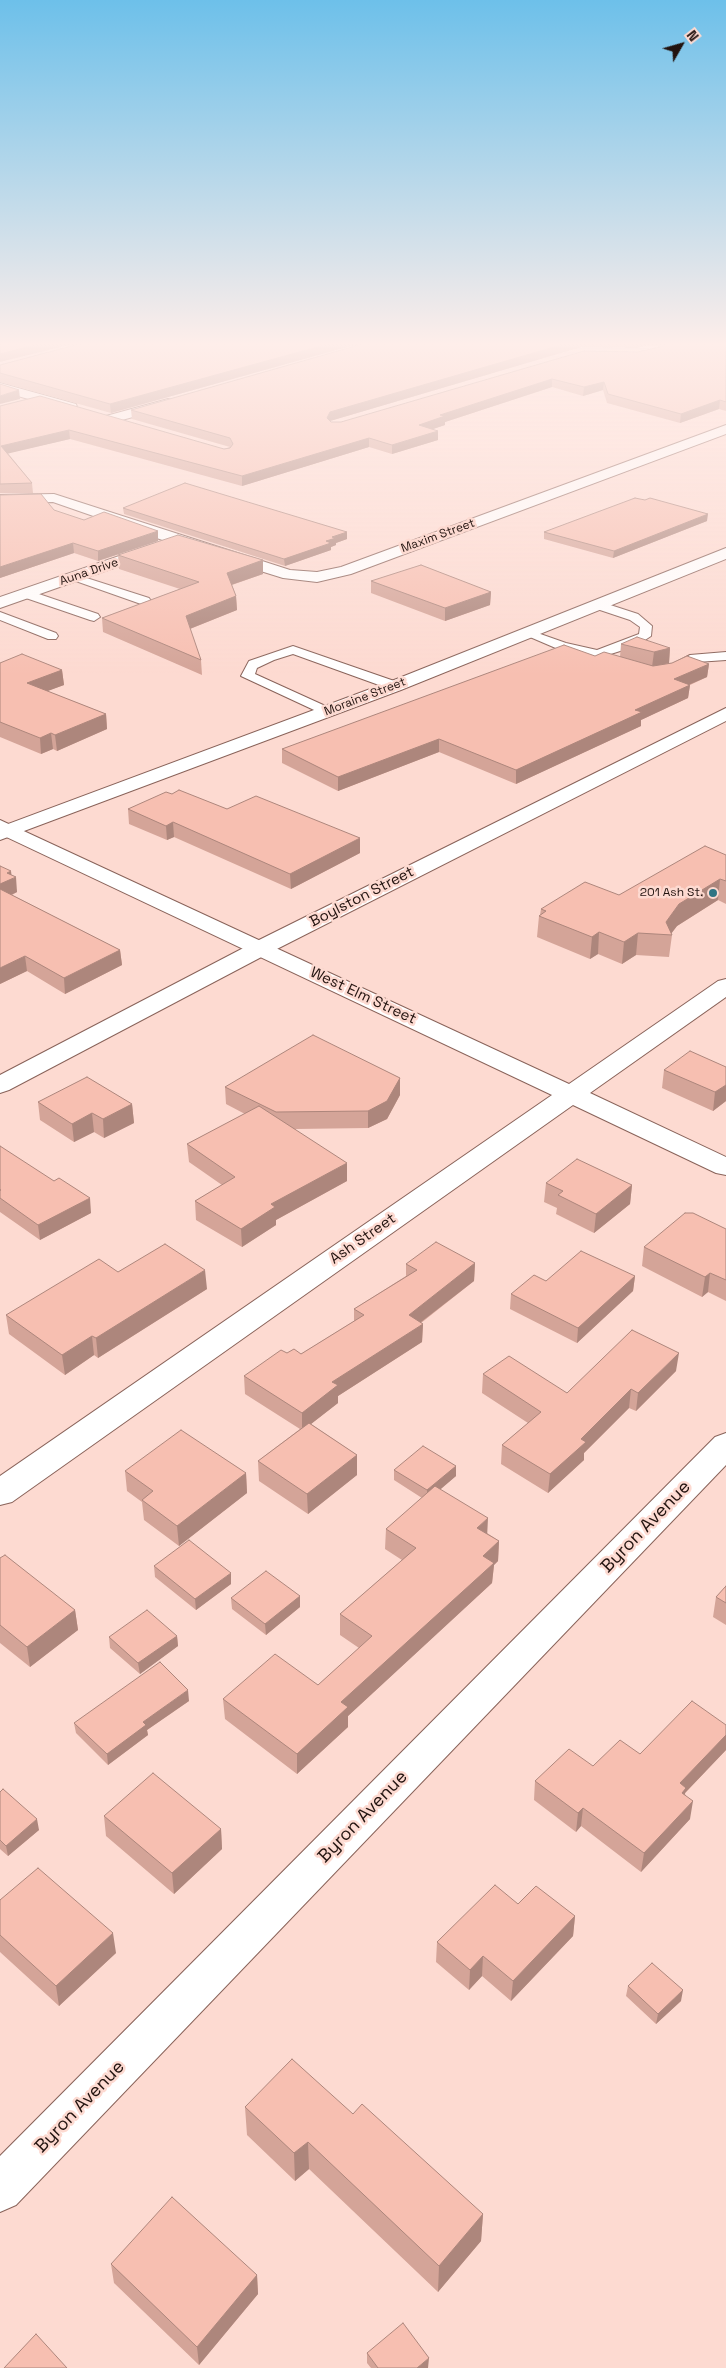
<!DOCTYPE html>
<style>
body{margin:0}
#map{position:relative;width:726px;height:2368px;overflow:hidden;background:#fddad1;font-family:"Space Grotesk",sans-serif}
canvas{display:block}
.north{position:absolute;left:656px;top:20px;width:50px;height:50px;-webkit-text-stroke:4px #fddad1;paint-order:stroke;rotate:52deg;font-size:14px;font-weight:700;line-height:20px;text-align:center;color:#22130f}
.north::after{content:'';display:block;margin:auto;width:18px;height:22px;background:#22130f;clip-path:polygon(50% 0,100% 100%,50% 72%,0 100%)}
</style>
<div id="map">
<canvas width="726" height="2368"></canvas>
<div class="north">N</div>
</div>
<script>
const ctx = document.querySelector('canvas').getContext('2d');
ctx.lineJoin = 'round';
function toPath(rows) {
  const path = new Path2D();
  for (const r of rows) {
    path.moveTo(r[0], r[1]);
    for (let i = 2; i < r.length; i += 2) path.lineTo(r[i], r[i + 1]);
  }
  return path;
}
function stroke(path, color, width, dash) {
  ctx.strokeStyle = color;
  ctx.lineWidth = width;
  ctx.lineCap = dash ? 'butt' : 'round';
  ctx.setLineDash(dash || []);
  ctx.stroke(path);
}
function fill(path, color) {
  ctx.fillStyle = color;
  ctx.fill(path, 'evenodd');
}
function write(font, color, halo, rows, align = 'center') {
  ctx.font = font + ' "Space Grotesk",sans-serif';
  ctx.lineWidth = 5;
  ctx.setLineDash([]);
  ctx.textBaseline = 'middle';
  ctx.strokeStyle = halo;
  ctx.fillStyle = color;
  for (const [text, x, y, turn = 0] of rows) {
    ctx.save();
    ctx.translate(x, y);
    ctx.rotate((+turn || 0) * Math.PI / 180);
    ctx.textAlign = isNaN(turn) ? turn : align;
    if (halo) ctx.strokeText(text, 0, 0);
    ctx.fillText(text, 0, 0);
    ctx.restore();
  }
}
const service = toPath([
 [74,574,149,598,151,601,149,604,141,604,70,579,70,575,74,574],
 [27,590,98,614,100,617,94,621,90,620,23,597,21,594,27,590],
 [598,601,638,614,652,626,651,636,636,646,598,658,558,649,523,634,529,630,566,643,597,650,639,634,640,627,630,620,594,608,592,605,598,601],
 [0,612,56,633,58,636,56,639,48,639,0,620,0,612],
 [293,646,400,683,402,686,400,689,390,689,293,654,274,660,257,668,255,674,332,709,334,712,327,716,241,676,249,661,293,646],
 [726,652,726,660,697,662,668,674,662,670,690,655,726,652]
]);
const minor = toPath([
 [0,383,76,404,77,407,71,411,0,391,0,383],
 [168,399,173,400,174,403,173,406,111,423,104,419,106,416,168,399],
 [726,425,726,434,351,574,317,582,283,578,174,544,53,502,0,503,0,495,54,494,290,570,317,572,341,567,726,425],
 [154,544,159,546,162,549,159,552,0,608,0,597,154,544],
 [726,548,726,559,401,690,0,840,0,827,389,682,726,548],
 [726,708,726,721,269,953,9,1090,0,1093,0,1075,253,943,726,708],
 [726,1433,726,1465,16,2205,0,2212,0,2156,715,1437,726,1433]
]);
const tertiary = toPath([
 [0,820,569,1084,718,981,726,979,726,997,590,1093,726,1157,726,1175,716,1173,573,1105,12,1502,0,1505,0,1476,552,1095,0,834,0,820]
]);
const wall = toPath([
 [83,343,361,343,111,413,0,382,0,365],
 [366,343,655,343,636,348,581,347,330,421,331,422,341,422,637,352,726,343,726,411,719,409,680,423,607,403,603,390,583,396,552,387,445,422,445,425,432,429,438,440,392,454,369,447,242,486,70,439,8,453,32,483,33,493,0,493,0,406,224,449,230,447,132,419,131,410],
 [0,495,54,510,84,520,158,541,98,561,74,553,0,578],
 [645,500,707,521,613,558,544,539,544,532],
 [123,508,347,532,347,539,336,543,336,545,331,547,331,550,285,566,124,514],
 [118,555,263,560,263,574,232,585,236,596,237,610,190,629,201,660,202,675,103,632,102,618,180,589,119,569],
 [371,581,491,592,490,605,445,621,371,593],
 [621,644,670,648,669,663,709,664,707,677,690,685,688,698,641,720,641,726,516,784,439,752,338,791,282,763,282,749,595,656,620,657],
 [0,663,62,670,64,685,47,691,106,714,107,729,57,751,53,749,41,754,0,737],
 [172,794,227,809,360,853,291,889,174,837,167,840,129,824,128,809],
 [726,855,726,904,718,900,677,926,671,934,672,935,669,957,636,955,622,964,598,954,590,959,537,937,539,916,540,915,541,909,619,895],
 [12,875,17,892,12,895,120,950,122,965,65,994,27,971,0,984],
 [726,1067,726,1101,713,1111,662,1088,664,1070],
 [400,1078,400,1095,387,1119,368,1128,295,1129,347,1181,276,1220,276,1225,242,1247,196,1220,195,1201,222,1185,189,1162,187,1144,245,1114,226,1104,225,1087],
 [38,1102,132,1104,134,1123,104,1138,94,1132,74,1142,40,1120],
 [0,1146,91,1213,40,1240,0,1212],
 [546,1183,632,1185,630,1204,594,1233,556,1214,557,1208,544,1202],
 [726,1229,726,1301,708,1292,702,1297,642,1266,644,1247],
 [475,1263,474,1281,421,1323,423,1324,422,1342,338,1396,338,1403,311,1424,357,1455,357,1475,308,1514,259,1481,258,1461,300,1429,245,1394,244,1376,287,1353,301,1354,354,1321,354,1309,406,1276,406,1264],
 [118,1272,207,1289,98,1358,94,1355,65,1375,9,1334,6,1315],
 [635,1276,633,1291,577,1343,510,1309,511,1294,546,1281],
 [676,1371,636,1411,629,1408,584,1453,584,1460,548,1493,501,1464,502,1445,528,1423,482,1393,483,1374,567,1393],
 [456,1466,456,1476,440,1489,487,1533,499,1541,498,1561,494,1565,492,1583,348,1716,348,1727,297,1774,225,1719,223,1699,318,1685,359,1648,340,1635,340,1614,402,1560,385,1549,386,1529,422,1498,394,1480,394,1470],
 [125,1471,246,1473,247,1493,179,1546,144,1520,142,1502,127,1491],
 [0,1558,75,1610,78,1630,30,1667,0,1643],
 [154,1566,231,1584,196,1610,155,1577],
 [726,1586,726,1625,713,1617,716,1597],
 [300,1596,300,1607,266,1635,232,1609,231,1598],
 [177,1636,178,1646,140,1674,110,1648,109,1637],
 [189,1701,147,1730,148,1735,108,1765,76,1733,74,1723],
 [726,1725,726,1750,685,1793,690,1819,641,1872,581,1826,576,1832,534,1800,535,1781,640,1754],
 [0,1792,39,1830,8,1856,0,1849],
 [104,1816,221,1829,222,1849,174,1894,106,1836],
 [0,1900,116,1953,59,2006,0,1952],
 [518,1904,575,1916,573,1936,511,2001,482,1976,469,1990,436,1962,437,1942],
 [628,1986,681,2001,656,2024,626,1996],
 [245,2107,353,2114,483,2214,481,2241,438,2292,309,2169,295,2181,247,2135],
 [111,2264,257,2275,258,2294,199,2365,114,2283],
 [367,2353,428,2368,371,2368,367,2363]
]);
const shadedWall = toPath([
 [43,343,77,343,0,362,0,354],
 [332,343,361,343,111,413,110,404],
 [568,343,582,343,581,347,330,421,327,418,330,412],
 [636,343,655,343,636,348],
 [552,379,552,387,445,422,445,425,419,434,419,425,440,415],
 [604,382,603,390,583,396,584,387],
 [19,390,20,399,0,404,0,396],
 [720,400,719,409,680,423,681,414],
 [69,430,70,439,2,455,1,446],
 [438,431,438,440,392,454,392,445],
 [369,438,369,447,242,486,242,476],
 [708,514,707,521,613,558,614,551],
 [158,531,158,541,98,561,98,551],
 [347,532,347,539,336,543,336,545,331,547,331,550,285,566,284,559,326,541,332,537],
 [73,543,74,553,0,578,0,567],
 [263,560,263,574,228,586,227,573],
 [491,592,490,605,445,621,445,608],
 [236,596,237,610,187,630,186,616],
 [670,648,669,663,652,667,654,652],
 [709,664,707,677,672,692,674,679],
 [62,670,64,685,29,698,27,683],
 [690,685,688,698,641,720,641,726,516,784,516,770,635,710],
 [106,714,107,729,57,751,55,735],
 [51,733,53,749,41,754,40,738],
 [439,739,439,752,338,791,338,777],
 [173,822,174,837,167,840,166,826],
 [360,838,360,853,291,889,290,874],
 [11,871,12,879,16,877,17,892,0,900,0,884,7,873],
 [720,879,718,900,677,926,670,935,666,922,679,904],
 [599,932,598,954,590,959,592,937],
 [638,933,636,955,622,964,624,942],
 [120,950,122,965,65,994,64,978],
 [25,956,27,971,0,984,0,968],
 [400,1078,400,1095,387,1119,368,1128,368,1111],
 [726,1085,726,1101,713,1111,715,1092],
 [132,1104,134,1123,104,1138,103,1119],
 [92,1113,94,1132,74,1142,72,1124],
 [347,1163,347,1181,276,1220,276,1225,242,1247,241,1229,271,1204],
 [632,1185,630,1204,594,1233,596,1214],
 [90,1198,91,1213,40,1240,38,1225],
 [475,1263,474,1281,408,1332,409,1315],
 [205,1270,207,1289,98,1358,96,1338],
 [710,1273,708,1292,702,1297,705,1277],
 [635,1276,633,1291,577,1343,578,1328],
 [423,1324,422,1342,338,1396,338,1403,302,1431,302,1413,332,1382],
 [92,1336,94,1355,65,1375,62,1355],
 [679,1353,676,1371,636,1411,638,1393],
 [631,1389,629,1408,584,1453,584,1460,548,1493,550,1474,581,1439],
 [357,1455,357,1475,308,1514,307,1494],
 [456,1466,456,1476,427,1501,427,1490],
 [246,1473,247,1493,179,1546,177,1526],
 [488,1518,487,1538,477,1528],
 [499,1541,498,1561,494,1565,492,1583,348,1716,348,1727,297,1774,297,1754,341,1702,483,1556],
 [231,1573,231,1584,196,1610,195,1599],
 [300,1596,300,1607,266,1635,265,1624],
 [75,1610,78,1630,30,1667,27,1647],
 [177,1636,178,1646,140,1674,138,1663],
 [188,1690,189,1701,147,1730,148,1735,108,1765,107,1754,143,1722],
 [726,1735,726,1750,685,1793,683,1806,680,1783],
 [693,1801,690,1819,641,1872,644,1853],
 [583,1808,581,1826,576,1832,578,1813],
 [37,1819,39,1830,8,1856,6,1846],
 [221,1829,222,1849,174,1894,172,1873],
 [575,1916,573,1936,511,2001,513,1981],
 [113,1933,116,1953,59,2006,56,1986],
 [483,1956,482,1976,469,1990,470,1970],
 [683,1990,681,2001,656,2024,658,2014],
 [308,2142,309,2169,295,2181,294,2153],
 [483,2214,481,2241,438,2292,439,2266],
 [257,2275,258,2294,199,2365,197,2347],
 [429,2358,428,2368,417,2368]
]);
const building = toPath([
 [0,343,43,343,0,354,0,343],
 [83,343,332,343,110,404,0,373,0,365,83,343],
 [366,343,568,343,330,412,327,418,331,422,341,422,584,351,637,352,660,347,668,343,726,343,726,402,720,400,681,414,608,394,604,382,584,387,552,379,440,415,445,416,419,425,438,431,392,445,369,438,242,476,69,430,1,446,32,483,0,484,0,406,40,396,224,449,230,448,233,444,230,438,131,410,366,343],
 [0,384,19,390,0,396,0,384],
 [185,483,347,532,332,537,336,538,326,541,331,543,284,559,123,508,185,483],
 [41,494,54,510,84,520,104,512,158,531,98,551,73,543,0,567,0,495,41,494],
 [635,498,645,500,650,498,708,514,614,551,544,532,635,498],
 [178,535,263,560,227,573,236,596,186,616,201,660,102,618,199,582,118,555,178,535],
 [421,565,491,592,445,608,371,581,421,565],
 [637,637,670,648,654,652,621,644,637,637],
 [564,645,595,656,604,652,653,666,672,663,687,656,709,664,674,679,690,685,635,710,642,712,516,770,439,739,338,777,282,749,564,645],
 [22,654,62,670,27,683,106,714,55,735,51,733,40,738,0,722,0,663,22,654],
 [179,790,227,809,256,796,360,838,290,874,173,822,166,826,128,809,166,792,172,794,179,790],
 [705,846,726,855,726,881,720,879,679,904,666,922,672,935,638,933,624,942,599,932,592,937,539,916,546,911,541,909,585,882,619,895,705,846],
 [0,866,11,871,7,873,16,877,0,884,0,866],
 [0,889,120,950,64,978,25,956,0,968,0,889],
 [313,1035,400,1078,387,1101,368,1111,276,1112,225,1087,313,1035],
 [690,1051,726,1067,726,1085,715,1092,664,1070,690,1051],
 [87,1077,132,1104,103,1119,92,1113,72,1124,38,1102,87,1077],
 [259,1106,347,1163,271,1204,275,1207,241,1229,195,1201,235,1177,187,1144,259,1106],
 [0,1146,54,1181,59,1178,90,1198,38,1225,0,1198,0,1190,1,1190,0,1190,0,1146],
 [577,1159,632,1185,596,1214,558,1195,563,1191,546,1183,577,1159],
 [685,1213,693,1213,726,1229,726,1280,710,1273,705,1277,644,1247,685,1213],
 [436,1242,475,1263,409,1315,423,1324,332,1382,338,1385,302,1413,244,1376,281,1350,287,1353,294,1349,301,1354,364,1315,354,1309,417,1270,406,1264,436,1242],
 [165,1244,205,1270,96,1338,92,1336,62,1355,6,1315,99,1259,118,1272,165,1244],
 [581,1251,635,1276,578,1328,511,1294,534,1275,546,1281,581,1251],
 [632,1330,679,1353,638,1393,631,1389,581,1439,586,1442,550,1474,502,1445,541,1412,483,1374,509,1356,567,1393,632,1330],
 [309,1423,357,1455,307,1494,258,1461,309,1423],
 [181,1430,246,1473,177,1526,142,1500,153,1491,125,1471,181,1430],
 [423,1446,456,1466,427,1490,394,1470,423,1446],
 [435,1486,488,1518,477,1528,499,1541,483,1556,494,1563,341,1702,348,1707,297,1754,223,1699,275,1654,318,1685,372,1636,340,1614,416,1548,386,1529,435,1486],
 [189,1540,231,1573,195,1599,154,1566,189,1540],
 [5,1555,75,1610,27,1647,0,1625,0,1558,5,1555],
 [266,1571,300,1596,265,1624,231,1598,266,1571],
 [726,1586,726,1603,716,1597,726,1586],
 [147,1610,177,1636,138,1663,109,1637,147,1610],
 [160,1662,188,1690,143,1722,146,1725,107,1754,74,1723,160,1662],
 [692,1701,726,1725,726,1735,680,1783,686,1788,682,1793,693,1801,644,1853,583,1808,578,1813,535,1781,569,1749,593,1766,620,1740,640,1754,692,1701],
 [153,1773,221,1829,172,1873,104,1816,153,1773],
 [3,1789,37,1819,6,1846,0,1840,0,1792,3,1789],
 [38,1868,113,1933,56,1986,0,1935,0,1900,38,1868],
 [495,1885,518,1904,536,1886,575,1916,513,1981,483,1956,470,1970,437,1942,495,1885],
 [652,1963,683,1990,658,2014,628,1986,652,1963],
 [292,2059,353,2114,362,2104,483,2214,439,2266,308,2142,294,2153,245,2107,292,2059],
 [172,2197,257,2275,197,2347,111,2264,172,2197],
 [403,2323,429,2358,417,2368,378,2368,367,2353,403,2323],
 [36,2334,67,2368,4,2368,36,2334]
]);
const markers = [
 [713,893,5,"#2f7483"]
];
const farStreetnames = [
 ["Maxim Street",438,536,-20],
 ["Auna Drive",89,572,-19],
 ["Moraine Street",365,697,-21]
];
const farPoinames = [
 ["201 Ash St.",703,893]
];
const streetNames = [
 ["Boylston Street",362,897,-27],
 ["West Elm Street",363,996,25],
 ["Ash Street",363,1239,-35]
];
const nearStreetnames = [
 ["Byron Avenue",646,1527,-46],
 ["Byron Avenue",363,1817,-46],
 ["Byron Avenue",80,2107,-46]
];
stroke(service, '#89635a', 2);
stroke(minor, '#89635a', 2);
stroke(tertiary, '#89635a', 2);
fill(service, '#fff');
fill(minor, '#fff');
fill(tertiary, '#fff');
fill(wall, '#d4a498');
fill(shadedWall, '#ad867c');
fill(building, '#f7bfb1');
stroke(building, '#ad867c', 1);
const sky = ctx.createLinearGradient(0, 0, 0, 675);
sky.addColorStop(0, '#6dc0ea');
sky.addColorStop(0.51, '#feeeea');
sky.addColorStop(1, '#feeeea00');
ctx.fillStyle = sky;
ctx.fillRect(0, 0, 726, 675);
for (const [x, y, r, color] of markers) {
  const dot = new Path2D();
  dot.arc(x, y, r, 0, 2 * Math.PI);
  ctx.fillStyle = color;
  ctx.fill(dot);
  stroke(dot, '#fddad1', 2);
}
write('12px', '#22130f', '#fddad1', farStreetnames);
write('12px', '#22130f', '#fddad1', farPoinames, 'right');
write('15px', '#22130f', '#fddad1', streetNames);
write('18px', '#22130f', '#fddad1', nearStreetnames);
</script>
